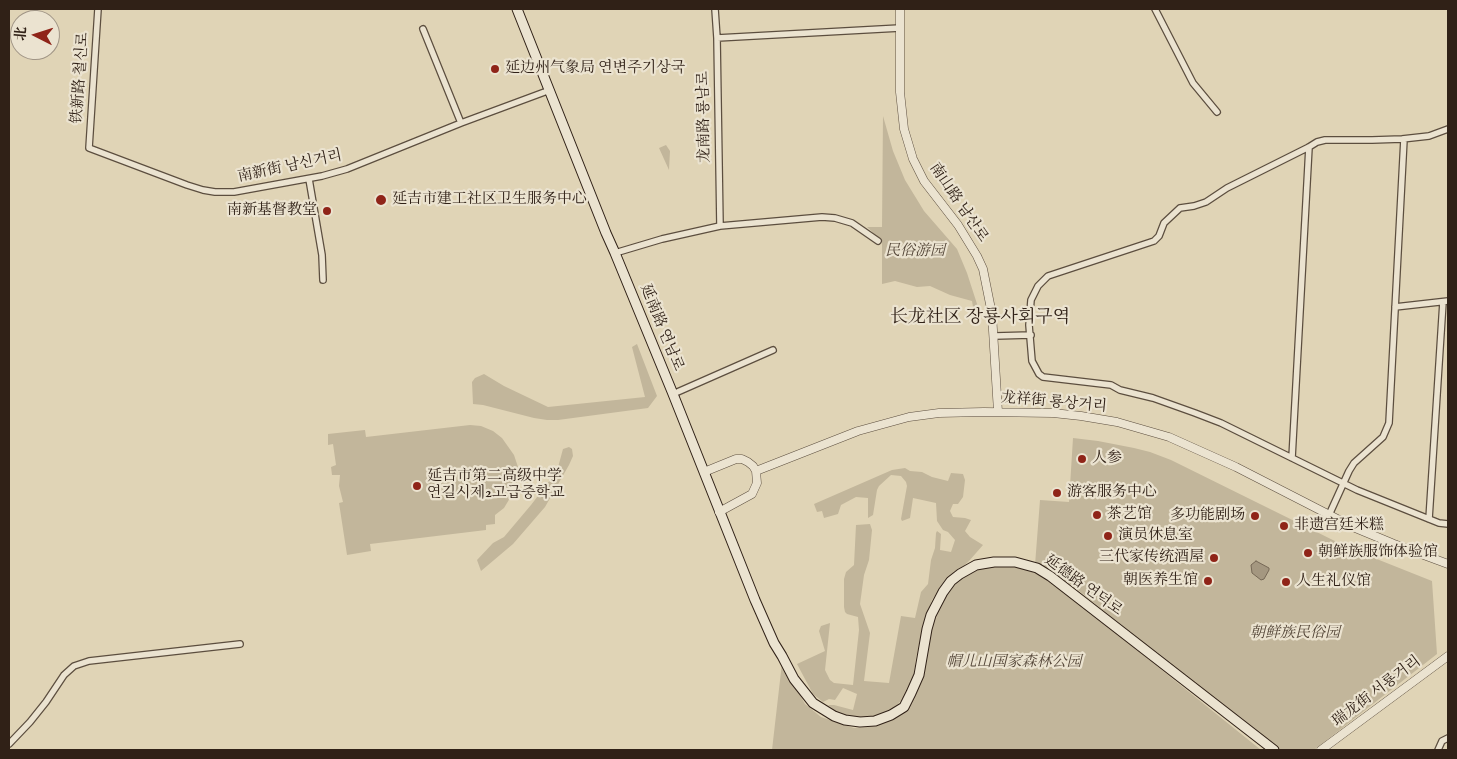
<!DOCTYPE html>
<meta charset="utf-8">
<style>
body{margin:0}
#map{position:relative;width:1457px;height:759px;overflow:hidden;background:#e0d4b6;font-family:"IM FELL English","Noto Serif SC",serif}
canvas{display:block}
.frame{position:absolute;inset:0;border:10px solid #302117;pointer-events:none}
.north{position:absolute;left:10px;top:10px;width:50px;height:50px;box-sizing:border-box;background:#ebe3d0;border:1px solid #a09586;border-radius:50%;rotate:275deg;font-size:14px;font-weight:700;line-height:20px;text-align:center;color:#302117}
.north::after{content:'';display:block;margin:auto;width:18px;height:22px;background:#8f2418;clip-path:polygon(50% 0,100% 100%,50% 72%,0 100%)}
</style>
<div id="map">
<canvas width="1457" height="759"></canvas>
<div class="frame"></div>
<div class="north">北</div>
</div>
<script>
const ctx = document.querySelector('canvas').getContext('2d');
ctx.lineJoin = 'round';
function fill(path, color) {
  ctx.fillStyle = color;
  ctx.fill(path, 'evenodd');
}
function toPath(rows) {
  const path = new Path2D();
  for (const r of rows) {
    path.moveTo(r[0], r[1]);
    for (let i = 2; i < r.length; i += 2) path.lineTo(r[i], r[i + 1]);
  }
  return path;
}
function stroke(path, color, width, dash) {
  ctx.strokeStyle = color;
  ctx.lineWidth = width;
  ctx.lineCap = dash ? 'butt' : 'round';
  ctx.setLineDash(dash || []);
  ctx.stroke(path);
}
function write(font, color, halo, rows, align = 'center') {
  ctx.font = font + ' "IM FELL English","Noto Serif SC","Noto Serif KR",serif';
  ctx.lineWidth = 4.5;
  ctx.setLineDash([]);
  ctx.textBaseline = 'middle';
  ctx.strokeStyle = halo;
  ctx.fillStyle = color;
  for (const [text, x, y, turn = 0] of rows) {
    ctx.save();
    ctx.translate(x, y);
    ctx.rotate((+turn || 0) * Math.PI / 180);
    ctx.textAlign = isNaN(turn) ? turn : align;
    if (halo) ctx.strokeText(text, 0, 0);
    ctx.fillText(text, 0, 0);
    ctx.restore();
  }
}
const green = toPath([
 [883,116,893,151,905,180,924,211,957,249,967,273,978,307,973,307,972,301,950,295,930,286,917,287,895,281,882,284,882,241,867,227,882,227],
 [666,145,670,151,669,170,659,148],
 [637,344,657,396,648,408,558,420,547,420,534,418,483,405,473,404,472,382,475,378,484,374,504,386,548,407,645,397,632,347],
 [470,425,481,426,493,431,502,438,514,455,518,467,516,488,504,508,495,515,495,524,486,525,486,530,370,544,371,551,347,555,339,503,343,502,339,486,340,475,332,475,331,467,336,465,333,444,328,445,328,434,365,430,366,437],
 [1073,438,1098,441,1134,448,1150,452,1171,460,1349,548,1432,581,1437,654,1314,750,1278,750,1069,583,1050,572,1035,565,1040,500,1069,502],
 [569,447,572,449,573,456,569,465,545,507,513,544,481,571,477,560,493,543,504,537,531,505,557,471,563,449],
 [905,468,910,471,922,472,932,477,948,481,951,473,963,474,965,480,963,497,958,504,953,504,950,511,953,517,965,518,971,520,965,531,970,537,983,545,969,561,940,588,932,600,924,622,916,658,913,681,908,692,900,702,892,709,881,715,863,720,835,713,833,709,828,705,834,705,853,710,857,694,843,688,835,700,829,699,823,702,813,694,797,664,825,651,819,631,821,626,830,623,825,670,830,680,834,683,853,685,859,630,858,617,847,614,845,612,844,607,844,579,846,572,854,565,856,525,870,524,872,530,869,560,864,575,860,604,870,633,864,681,889,683,901,616,915,618,921,592,928,584,931,560,935,548,936,533,937,531,941,534,940,550,951,552,955,540,948,532,943,530,937,521,936,503,913,498,910,518,902,521,901,519,907,486,906,482,901,476,891,475,879,486,877,490,873,515,868,518,868,498,856,497,841,505,838,514,824,518,822,511,817,512,814,504,892,470],
 [982,566,1017,566,1049,579,1261,750,772,750,782,663,805,704,821,717,854,728,868,727,880,724,910,701,920,683,930,630,936,612,947,592,961,576]
]);
const water = toPath([
 [1256,561,1269,568,1269,570,1264,579,1261,580,1252,573,1251,565,1256,561]
]);
const minor = toPath([
 [98,9,89,148,187,185,203,190,215,192,234,192,322,176,347,169,461,123,550,90],
 [715,9,717,38,720,226],
 [1155,9,1193,83,1217,112],
 [423,29,461,123],
 [717,38,900,28],
 [1448,129,1429,136,1402,139,1372,140,1325,140,1317,142,1309,147,1227,188,1206,202,1194,206,1180,208,1164,223,1159,236,1154,241,1048,276,1038,286,1031,300,1029,325,1032,361,1039,374,1043,377,1111,385,1120,390,1153,398,1195,413,1221,423,1357,490,1439,523,1448,524],
 [309,179,322,255,323,280],
 [615,253,662,239,720,226,822,217,835,218,852,223,878,241],
 [1395,307,1448,301],
 [995,336,1031,335],
 [673,394,773,350],
 [1292,458,1309,147],
 [1329,515,1349,471,1354,463,1383,437,1389,423,1404,139],
 [1429,519,1443,302],
 [9,744,30,722,46,702,64,675,74,666,89,661,240,644],
 [1438,750,1442,741,1448,738]
]);
const tertiary = toPath([
 [900,9,900,92,904,129,913,159,924,181,958,225,977,256,983,269,992,314,998,412],
 [756,471,858,431,909,417,939,413,984,412,1053,413,1081,416,1117,422,1169,437,1236,467,1353,527,1394,544,1448,564],
 [704,472,736,459,742,459,748,462,753,466,756,471,757,483,752,494,719,512],
 [1321,750,1448,656]
]);
const secondary = toPath([
 [517,9,606,233,615,253,673,394,755,600,774,643,782,656,794,679,813,703,834,716,845,720,860,722,875,721,891,715,904,707,911,693,919,675,927,629,931,615,943,592,951,581,960,574,976,565,994,562,1015,562,1037,568,1050,576,1274,750]
]);
const markers = [
 [495,69,5,"#8f2418"],
 [381,200,6,"#8f2418"],
 [327,211,5,"#8f2418"],
 [1082,459,5,"#8f2418"],
 [417,486,5,"#8f2418"],
 [1057,493,5,"#8f2418"],
 [1097,515,5,"#8f2418"],
 [1255,516,5,"#8f2418"],
 [1284,526,5,"#8f2418"],
 [1108,536,5,"#8f2418"],
 [1308,553,5,"#8f2418"],
 [1214,558,5,"#8f2418"],
 [1208,581,5,"#8f2418"],
 [1286,582,5,"#8f2418"]
];
const poiNames = [
 ["延边州气象局 연변주기상국",505,69],
 ["延吉市建工社区卫生服务中心",392,200],
 ["南新基督教堂",317,211,"right"],
 ["人参",1092,459],
 ["延吉市第二高级中学",427,477],
 ["연길시제2고급중학교",427,494],
 ["游客服务中心",1067,493],
 ["茶艺馆",1107,515],
 ["多功能剧场",1245,516,"right"],
 ["非遗宫廷米糕",1294,526],
 ["演员休息室",1118,536],
 ["朝鲜族服饰体验馆",1318,553],
 ["三代家传统酒屋",1204,558,"right"],
 ["朝医养生馆",1198,581,"right"],
 ["人生礼仪馆",1296,582]
];
const streetNames = [
 ["铁新路 철신로",81,78,-86],
 ["龙南路 룡남로",705,117,-91],
 ["南新街 남신거리",290,167,-12],
 ["南山路 남산로",958,203,56],
 ["延南路 연남로",661,328,68],
 ["龙祥街 룡상거리",1054,403,5],
 ["延德路 연덕로",1083,586,36],
 ["瑞龙街 서룡거리",1377,692,-37]
];
const parkNames = [
 ["民俗游园",915,252],
 ["朝鲜族民俗园",1295,634],
 ["帽儿山国家森林公园",1014,663]
];
const quarterNames = [
 ["长龙社区 장룡사회구역",980,318]
];
fill(green, '#c2b69b');
fill(water, '#a49780');
stroke(water, '#766856', 1);
stroke(minor, '#5c4e3f', 8);
stroke(tertiary, '#5c4e3f', 9);
stroke(secondary, '#302117', 11);
stroke(minor, '#ebe3d0', 5.5);
stroke(tertiary, '#ebe3d0', 8);
stroke(secondary, '#ebe3d0', 9);
for (const [x, y, r, color] of markers) {
  const dot = new Path2D();
  dot.arc(x, y, r, 0, 2 * Math.PI);
  ctx.fillStyle = color;
  ctx.fill(dot);
  stroke(dot, '#ebe3d0', 2);
}
write('15px', '#302117', '#ebe3d0', poiNames, 'left');
write('15px', '#302117', '#ebe3d0', streetNames);
write('italic 15px', '#544638', '#ebe3d0', parkNames);
write('18px', '#302117', '#ebe3d0', quarterNames);
</script>
